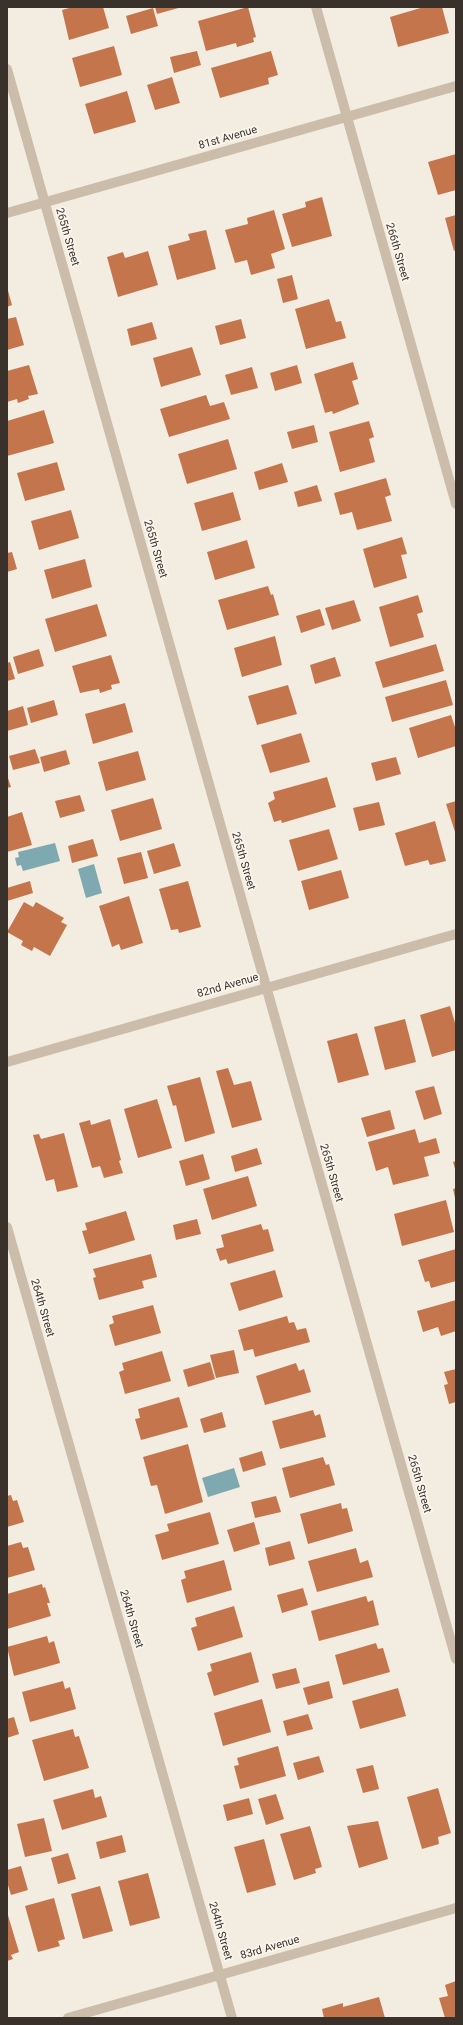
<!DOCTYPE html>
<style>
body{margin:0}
#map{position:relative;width:463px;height:2025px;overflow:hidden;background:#f3ece0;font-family:Roboto,sans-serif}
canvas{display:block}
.frame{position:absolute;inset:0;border:8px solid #3a312a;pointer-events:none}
</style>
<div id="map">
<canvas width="463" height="2025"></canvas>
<div class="frame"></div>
</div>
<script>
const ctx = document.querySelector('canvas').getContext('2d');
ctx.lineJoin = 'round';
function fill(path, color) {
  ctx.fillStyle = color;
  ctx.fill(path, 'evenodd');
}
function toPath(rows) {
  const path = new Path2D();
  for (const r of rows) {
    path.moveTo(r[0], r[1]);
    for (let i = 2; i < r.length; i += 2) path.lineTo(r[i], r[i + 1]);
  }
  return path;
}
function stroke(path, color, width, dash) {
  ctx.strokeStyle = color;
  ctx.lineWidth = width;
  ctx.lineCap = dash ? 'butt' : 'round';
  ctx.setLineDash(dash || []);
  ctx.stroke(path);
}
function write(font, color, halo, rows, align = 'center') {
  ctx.font = font + ' Roboto,sans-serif';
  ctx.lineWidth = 3.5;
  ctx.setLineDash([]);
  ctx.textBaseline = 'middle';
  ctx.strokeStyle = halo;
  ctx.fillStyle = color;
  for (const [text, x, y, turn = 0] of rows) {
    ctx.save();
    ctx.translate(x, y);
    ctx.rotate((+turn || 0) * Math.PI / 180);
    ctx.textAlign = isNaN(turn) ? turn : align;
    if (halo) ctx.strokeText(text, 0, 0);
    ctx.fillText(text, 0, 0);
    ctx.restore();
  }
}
const water = toPath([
 [55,843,60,861,23,871,21,865,17,866,15,858,19,857,18,852],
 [94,864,102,893,86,898,78,869],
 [234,1468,240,1487,208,1497,202,1478]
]);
const building = toPath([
 [73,7,103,7,109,28,69,40,62,10],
 [155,7,182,7,157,14],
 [248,7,256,37,253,38,254,42,237,47,236,43,206,51,198,21],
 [424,7,442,7,449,33,398,47,390,17],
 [153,8,158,26,131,34,126,16],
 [114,46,122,75,80,87,72,58],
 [197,51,201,65,174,73,170,57],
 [271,51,278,75,268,78,269,84,220,98,211,68],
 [172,77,180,103,155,110,147,85],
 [127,91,136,122,94,134,85,104],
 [456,154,456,190,438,195,428,162],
 [322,197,332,236,292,247,282,214,306,207,305,202],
 [274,210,285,249,271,254,275,268,251,275,247,260,235,263,225,230,248,224,247,218],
 [456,215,456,250,454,251,445,218],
 [206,230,216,269,177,280,168,246,190,240,188,234],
 [148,251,158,285,118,297,107,257,123,252,125,258],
 [292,275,298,299,283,303,277,279],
 [7,287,12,305,7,307],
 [329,299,336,322,341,321,346,338,306,349,295,309],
 [16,317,24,345,7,350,7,319],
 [241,319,246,338,220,345,215,326],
 [152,322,157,339,131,346,127,329],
 [192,347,201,375,161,387,153,358],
 [353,362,358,379,352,381,359,404,333,414,332,411,325,413,314,374],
 [29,365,38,394,28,396,29,399,18,403,17,399,7,402,7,371],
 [297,365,302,383,275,391,270,373],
 [252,367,258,388,231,395,225,375],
 [206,395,210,406,224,402,230,419,169,437,160,409],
 [44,410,54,443,7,456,7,421],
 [369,421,374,437,369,439,375,462,340,472,329,432],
 [314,425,318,442,292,449,287,432],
 [228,439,237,469,187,484,178,454],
 [57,462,65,490,25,501,17,473],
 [282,463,288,482,259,490,254,472],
 [386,478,391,495,385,497,392,521,357,530,352,512,340,515,334,493],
 [317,485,322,501,298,507,294,492],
 [233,492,241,520,202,531,194,503],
 [71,510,79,538,39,550,31,521],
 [402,537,407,554,401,555,407,578,374,588,363,549],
 [247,540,255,568,215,580,207,552],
 [12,552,17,569,7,572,7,553],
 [85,559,92,587,52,599,44,570],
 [268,586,271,595,273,594,279,615,227,630,218,600],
 [418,595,423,612,417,614,424,637,390,647,379,607],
 [354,600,361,621,332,630,325,608],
 [97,604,107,636,55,652,45,619],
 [320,609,325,625,301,633,296,616],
 [275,636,282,665,242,677,234,648],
 [436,644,444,671,383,688,375,662],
 [39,649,44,666,18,674,13,657],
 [111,655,120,683,111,685,112,689,100,693,99,689,80,693,72,666],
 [335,657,341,676,315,684,310,665],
 [10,662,15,679,7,681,7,663],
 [446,680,453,705,392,722,385,697],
 [288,685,297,714,257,725,248,696],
 [54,700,58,715,31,723,27,708],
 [125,703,133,732,93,744,85,714],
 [23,706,28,725,7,731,7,711],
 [451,715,456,730,456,746,418,758,409,728],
 [301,733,310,762,270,773,261,745],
 [35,749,40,763,13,770,9,756],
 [66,750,70,764,44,772,40,757],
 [138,751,146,780,106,791,98,762],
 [396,757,401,774,376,781,371,763],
 [7,775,11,787,7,788],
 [327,777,336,807,282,823,281,820,274,822,268,803,275,799,273,792],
 [80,795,85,811,60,818,55,801],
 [153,798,162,829,120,841,111,810],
 [456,801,456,835,446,804],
 [379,802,385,825,359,831,353,808],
 [22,812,32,845,7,852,7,817],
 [435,821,446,861,430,865,428,860,405,866,395,833],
 [329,829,338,859,298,871,289,840],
 [93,839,98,856,72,863,68,846],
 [174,843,181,866,154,874,147,851],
 [141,852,148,878,124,884,117,858],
 [341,870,349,898,309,910,301,881],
 [30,881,33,893,7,901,7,888],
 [188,881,201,927,179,933,178,929,171,930,159,889],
 [129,896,143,943,121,950,119,944,112,947,99,906],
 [24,902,33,907,36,902,64,918,61,922,67,925,50,956,34,947,32,951,21,945,23,941,7,932],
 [450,1006,456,1026,456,1050,432,1057,420,1015],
 [405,1019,416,1062,385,1070,374,1027],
 [357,1033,369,1075,338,1083,327,1041],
 [228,1068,234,1085,251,1081,262,1120,232,1128,216,1071],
 [200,1077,215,1133,185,1142,176,1105,173,1106,167,1086],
 [434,1086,442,1114,424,1120,415,1091],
 [157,1099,172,1148,138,1158,124,1109],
 [390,1110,395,1129,367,1137,361,1118],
 [110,1119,121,1160,119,1161,123,1173,104,1178,100,1166,92,1168,79,1123,90,1120,91,1125],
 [415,1129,419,1143,436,1138,440,1153,424,1157,429,1176,393,1185,388,1167,376,1171,368,1142],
 [64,1133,78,1187,57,1192,54,1179,46,1181,33,1135,39,1134,41,1139],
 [257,1148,262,1164,235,1172,231,1156],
 [203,1154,210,1179,186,1186,179,1161],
 [456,1161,456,1172,453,1162],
 [248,1176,257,1206,212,1220,203,1189],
 [456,1188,456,1198,455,1198,453,1189],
 [446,1200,454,1232,402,1246,394,1214],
 [126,1211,135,1240,89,1254,82,1231,87,1230,85,1223],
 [197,1219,201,1234,176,1240,173,1225],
 [261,1224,263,1230,268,1229,274,1251,228,1264,226,1259,220,1261,216,1249,224,1247,221,1235],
 [456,1249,456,1281,431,1288,429,1281,425,1282,418,1260],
 [151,1254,157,1277,142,1281,144,1288,99,1300,93,1278,96,1277,93,1269],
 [275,1270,283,1297,239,1311,230,1283],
 [456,1300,456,1331,441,1336,438,1327,423,1332,417,1311],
 [153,1305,161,1333,115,1346,109,1325,114,1323,112,1316],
 [287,1316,289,1323,294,1322,297,1330,306,1328,310,1342,255,1357,253,1349,244,1351,238,1330],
 [234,1350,239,1373,216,1378,210,1355],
 [162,1351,171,1381,125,1394,119,1372,124,1370,122,1363],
 [210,1362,215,1379,188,1387,183,1370],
 [296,1363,299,1371,304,1369,311,1392,265,1405,256,1376],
 [456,1369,456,1402,449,1404,444,1385,448,1384,444,1372],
 [179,1397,188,1427,141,1440,135,1419,140,1418,138,1409],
 [313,1410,315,1416,320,1414,326,1437,280,1449,272,1421],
 [222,1412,226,1427,204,1433,200,1419],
 [188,1444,203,1502,165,1514,157,1485,151,1486,143,1457],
 [262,1451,266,1465,243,1472,239,1458],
 [323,1457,326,1465,329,1464,335,1485,290,1498,282,1468],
 [11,1495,13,1501,17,1500,24,1522,7,1527,7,1496],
 [276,1496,281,1512,255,1518,251,1502],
 [341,1503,342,1509,347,1508,353,1531,308,1544,300,1514],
 [210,1512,219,1544,162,1560,155,1535,169,1531,167,1524],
 [254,1522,260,1544,234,1552,227,1530],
 [290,1541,295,1559,269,1566,265,1548],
 [21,1542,23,1548,28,1547,35,1570,7,1578,7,1546],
 [356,1548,360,1563,368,1560,373,1577,317,1592,308,1561],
 [224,1560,232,1590,187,1603,181,1580,186,1578,184,1571],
 [42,1584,43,1588,45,1587,50,1603,47,1603,51,1616,7,1629,7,1594],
 [303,1588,308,1605,282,1613,277,1595],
 [366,1596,368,1602,373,1600,379,1625,319,1641,311,1611],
 [234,1606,243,1637,198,1651,191,1628,197,1626,195,1618],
 [47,1636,49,1643,54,1641,60,1663,14,1676,7,1647],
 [376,1643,378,1649,383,1648,390,1672,343,1685,335,1655],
 [251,1652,259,1682,214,1696,207,1673,212,1671,210,1664],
 [296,1668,300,1683,276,1689,272,1674],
 [63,1681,65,1689,70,1687,76,1709,30,1722,22,1692],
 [329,1681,333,1698,308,1705,303,1688],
 [398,1688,406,1716,360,1729,352,1701],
 [262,1699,271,1732,223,1746,214,1713],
 [308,1714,313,1729,287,1736,283,1721],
 [14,1717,19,1734,7,1738,7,1719],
 [73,1729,75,1737,79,1736,89,1768,44,1781,32,1740],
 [278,1746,286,1776,240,1789,234,1766,239,1765,237,1758],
 [319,1756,324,1772,298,1780,293,1763],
 [373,1765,379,1789,363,1793,356,1769],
 [438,1788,451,1833,438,1837,439,1844,422,1849,407,1797],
 [93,1789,95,1798,101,1796,107,1817,62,1830,53,1800],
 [276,1794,284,1819,266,1825,258,1799],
 [249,1798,253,1814,227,1821,223,1805],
 [44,1818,52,1851,25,1857,17,1824],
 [378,1821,388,1859,359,1868,347,1826],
 [310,1826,322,1867,315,1869,316,1873,294,1880,280,1834],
 [122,1835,126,1852,100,1859,96,1842],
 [264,1839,276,1885,247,1893,234,1847],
 [68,1853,76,1879,58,1884,51,1858],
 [21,1866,28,1890,11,1895,7,1882,7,1870],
 [148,1873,160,1918,130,1926,118,1881],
 [100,1886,113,1931,83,1939,71,1894],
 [54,1898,65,1939,58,1941,60,1946,38,1952,25,1906],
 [7,1912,19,1952,11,1955,13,1959,7,1961],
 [456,1981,456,2018,445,2018,439,1998,448,1996,445,1985],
 [379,1997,385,2018,324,2018,322,2009,343,2003,343,2007]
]);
const minor = toPath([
 [316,7,456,504],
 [7,69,456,1659],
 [7,213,456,86],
 [7,1062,456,934],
 [7,1227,232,2018],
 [68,2018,456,1908]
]);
const streetNames = [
 ["81st Avenue",228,138,-16],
 ["265th Street",67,237,74],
 ["266th Street",397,252,74],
 ["265th Street",155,549,74],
 ["265th Street",243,861,74],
 ["82nd Avenue",228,986,-16],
 ["265th Street",331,1173,74],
 ["264th Street",42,1308,74],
 ["265th Street",419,1484,74],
 ["264th Street",131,1619,74],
 ["264th Street",220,1931,74],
 ["83rd Avenue",270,1948,-16]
];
fill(water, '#7fa9b0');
fill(building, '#c5754c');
stroke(minor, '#ccbdab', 10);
write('11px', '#3a312a', '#faf5ed', streetNames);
</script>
